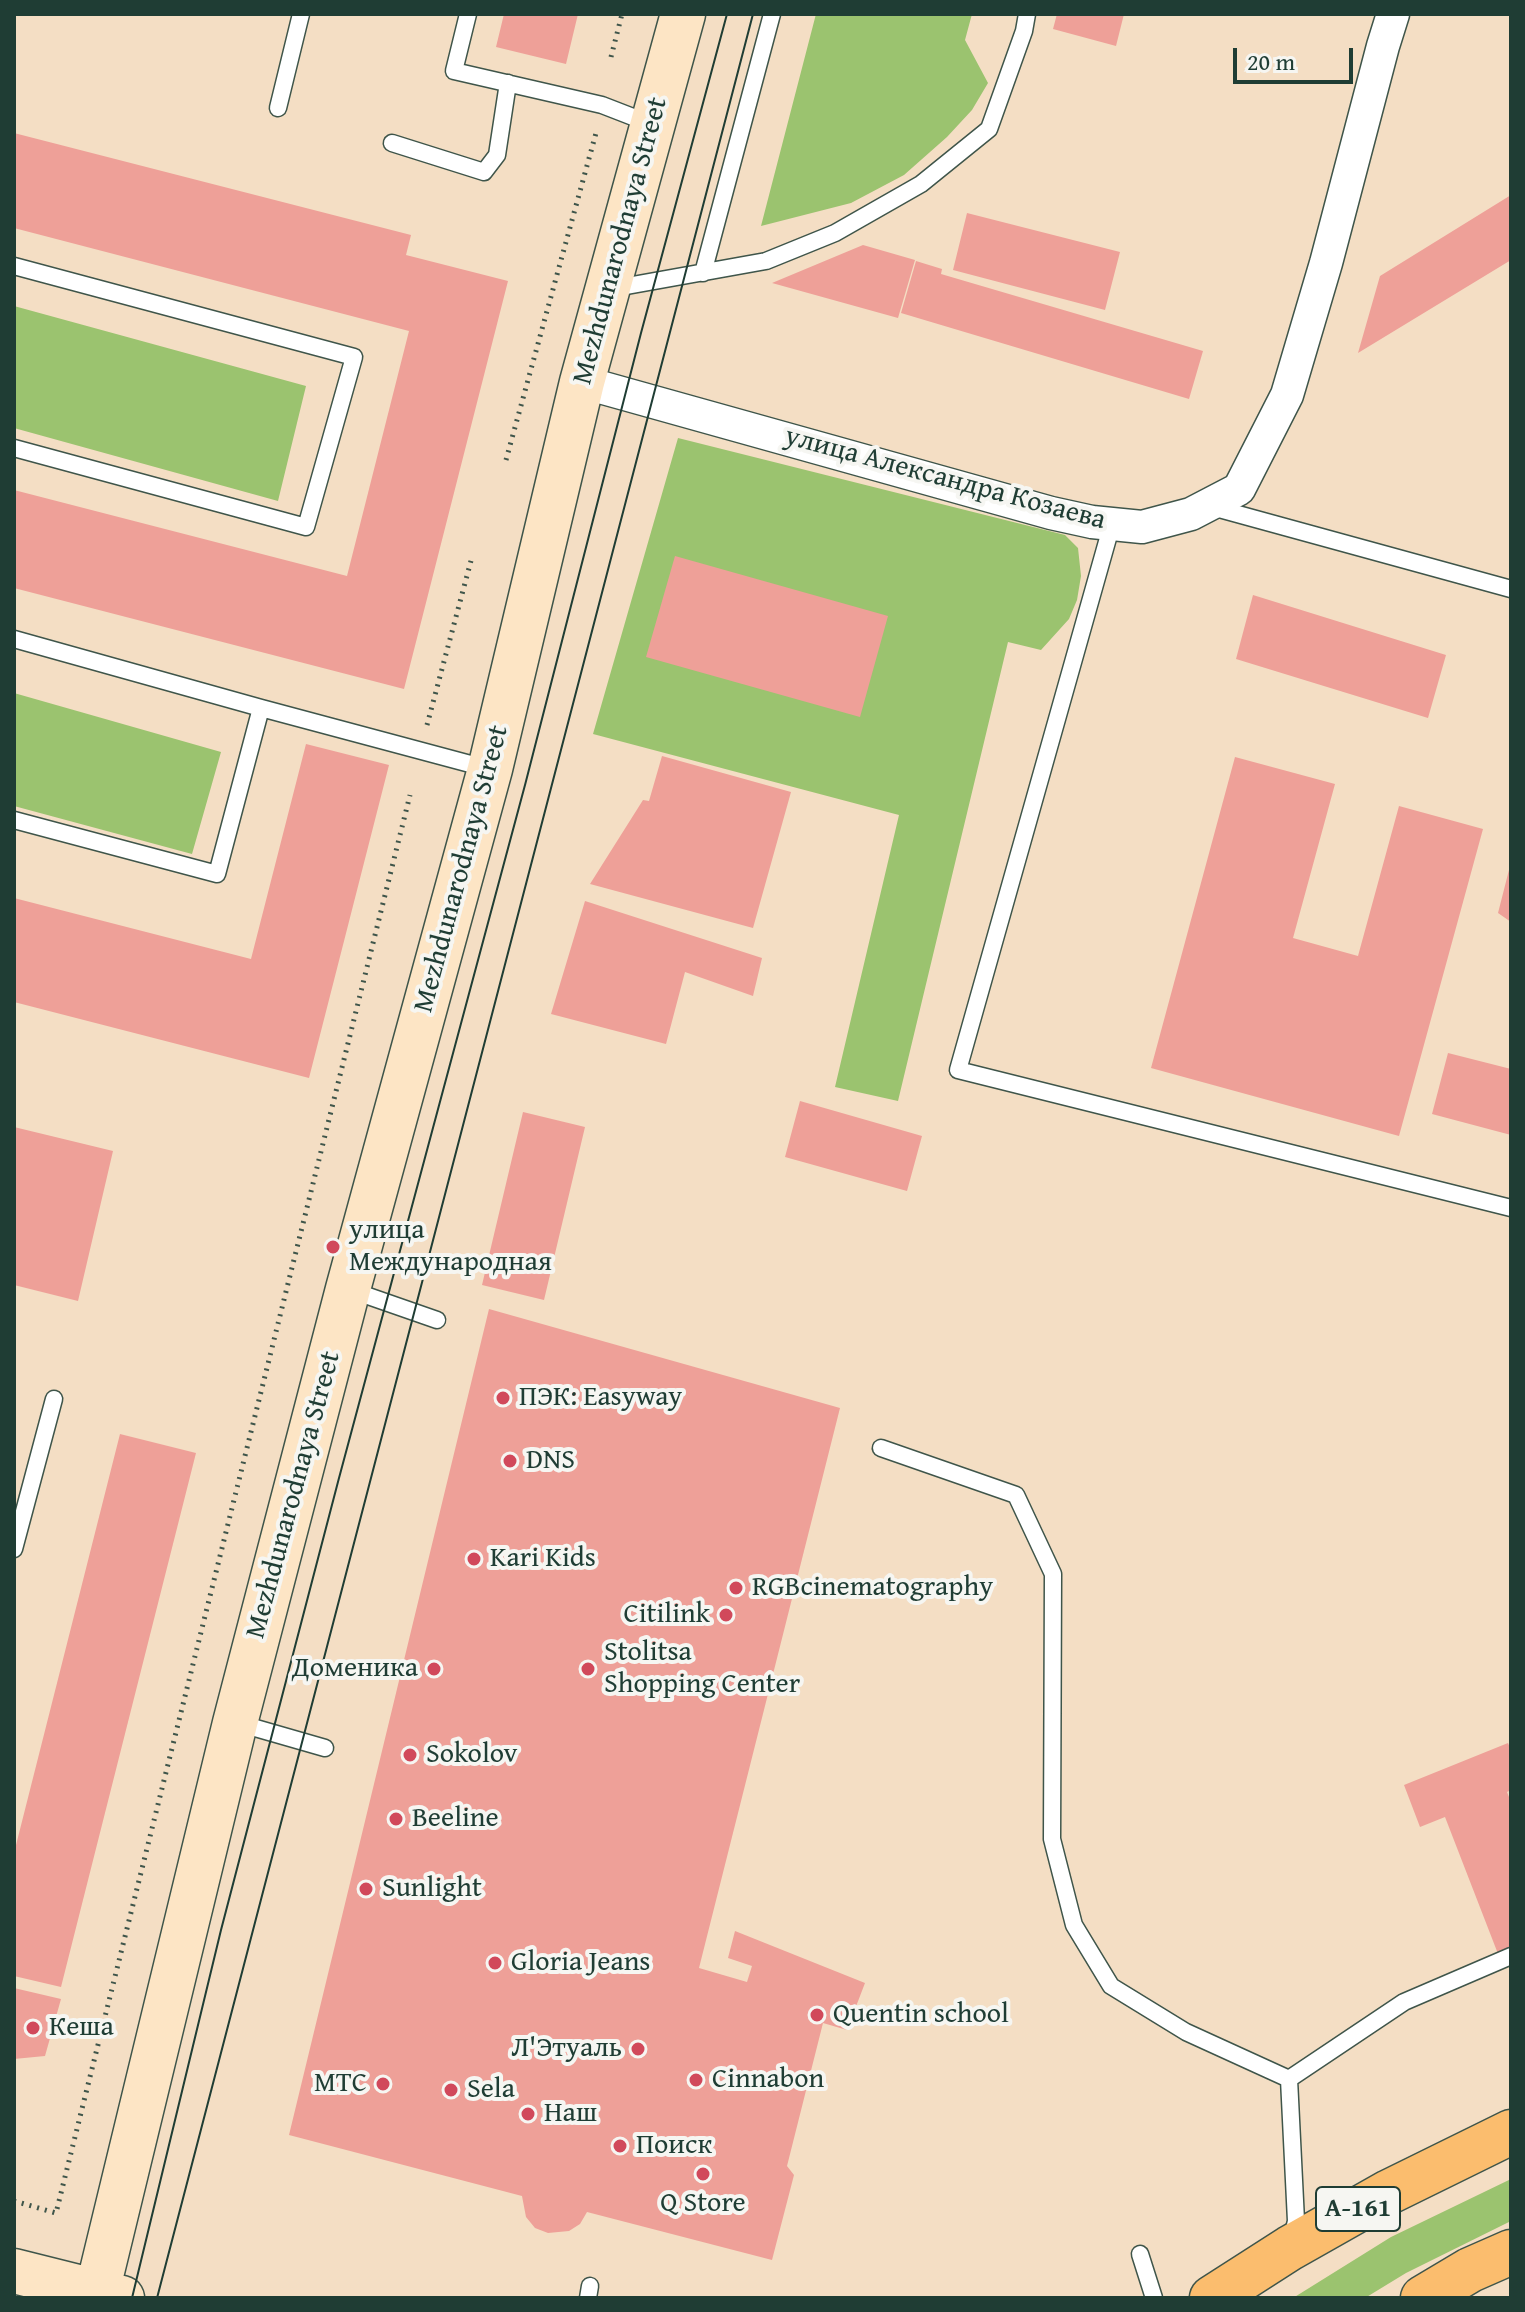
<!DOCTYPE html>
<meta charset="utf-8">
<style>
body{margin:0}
#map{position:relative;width:1525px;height:2312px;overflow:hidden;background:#f4dec4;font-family:"Gentium Book Plus",serif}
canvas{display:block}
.frame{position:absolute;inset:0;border:16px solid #1f3d34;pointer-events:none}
.scale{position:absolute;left:1233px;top:48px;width:120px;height:36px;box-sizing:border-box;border:4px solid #1f3d34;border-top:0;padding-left:10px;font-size:24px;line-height:28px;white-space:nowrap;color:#1f3d34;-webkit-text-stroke:6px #f6f6f2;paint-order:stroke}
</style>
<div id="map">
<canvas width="1525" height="2312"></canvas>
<div class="frame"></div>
<div class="scale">20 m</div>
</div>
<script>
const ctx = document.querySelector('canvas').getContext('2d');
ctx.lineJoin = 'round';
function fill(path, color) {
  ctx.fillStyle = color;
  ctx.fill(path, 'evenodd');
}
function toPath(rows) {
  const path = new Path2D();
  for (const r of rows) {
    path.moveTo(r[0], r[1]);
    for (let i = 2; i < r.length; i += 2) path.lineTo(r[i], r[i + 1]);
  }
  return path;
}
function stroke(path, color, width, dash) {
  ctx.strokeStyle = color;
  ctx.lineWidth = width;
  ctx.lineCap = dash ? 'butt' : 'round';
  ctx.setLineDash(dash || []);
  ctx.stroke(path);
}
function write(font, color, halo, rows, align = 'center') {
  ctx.font = font + ' "Gentium Book Plus",serif';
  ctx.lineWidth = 8;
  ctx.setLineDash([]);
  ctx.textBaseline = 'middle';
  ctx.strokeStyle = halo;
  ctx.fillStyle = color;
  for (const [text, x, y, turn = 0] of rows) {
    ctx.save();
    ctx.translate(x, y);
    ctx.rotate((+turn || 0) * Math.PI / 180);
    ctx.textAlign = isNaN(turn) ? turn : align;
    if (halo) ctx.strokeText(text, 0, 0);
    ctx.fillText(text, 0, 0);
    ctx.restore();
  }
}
const green = toPath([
 [816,14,972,14,965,40,988,83,972,110,947,137,904,175,851,203,761,226],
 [14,306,306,386,278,501,14,428],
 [678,438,1065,535,1078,548,1081,576,1077,600,1069,619,1041,650,1008,642,898,1101,835,1087,899,815,593,734],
 [14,693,221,752,192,854,14,806],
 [1511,2179,1511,2221,1406,2273,1365,2298,1293,2298,1391,2237]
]);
const building = toPath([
 [504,14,578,14,566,64,496,47],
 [1057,14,1124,14,1116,46,1053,29],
 [14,133,411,235,406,255,508,281,404,689,14,588,14,490,347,576,409,331,14,228],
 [1511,195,1511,260,1358,353,1380,276],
 [967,213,1120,252,1105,310,953,270],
 [863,245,915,260,898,318,772,283],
 [916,261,942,269,941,274,1203,351,1189,399,901,313],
 [675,556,888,616,860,717,646,657],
 [1253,595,1446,655,1428,718,1236,659],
 [306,744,389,765,309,1078,14,1002,14,898,251,959],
 [662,756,791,792,753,928,590,884,643,800,649,801],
 [1235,757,1335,784,1293,938,1358,956,1399,806,1483,829,1399,1136,1151,1068],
 [1510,866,1511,866,1511,922,1498,913],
 [585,901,762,958,753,996,685,972,666,1044,551,1014],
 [1448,1053,1511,1069,1511,1135,1432,1114],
 [800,1101,922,1136,907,1191,785,1157],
 [523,1112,585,1127,544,1300,482,1285],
 [14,1127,113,1151,78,1301,14,1285],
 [489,1309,840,1408,699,1968,747,1982,752,1966,728,1958,735,1931,865,1983,847,2030,823,2023,787,2166,794,2175,772,2260,587,2212,580,2224,569,2231,548,2233,535,2228,526,2217,522,2196,289,2135],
 [120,1434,196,1453,61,1987,14,1976,14,1853],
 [1508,1743,1511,1750,1511,1790,1507,1792,1511,1802,1511,1954,1500,1959,1445,1817,1420,1827,1404,1785],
 [14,1988,61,1999,45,2056,14,2059]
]);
const path = toPath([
 [611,57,622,14],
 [506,460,596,133],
 [427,725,472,557],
 [14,2201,56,2213,410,795]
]);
const lane = toPath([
 [468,14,454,71,602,105,651,124],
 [278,108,301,14],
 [392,143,484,172,497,155,508,83],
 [14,266,354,357,306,527,14,448],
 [703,273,772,14],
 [610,289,766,261,835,233,921,184,989,129,1024,31,1027,14],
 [1212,507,1511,589],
 [1112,524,958,1070,1511,1208],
 [14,639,261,708,489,769],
 [14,820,217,874,261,708],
 [348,1289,437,1320],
 [881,1448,1016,1495,1053,1574,1052,1839,1074,1925,1111,1986,1186,2032,1289,2079],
 [14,1549,54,1399],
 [238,1723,325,1748],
 [1292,2238,1296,2221,1289,2079,1404,2002,1511,1956],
 [1140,2254,1154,2298],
 [588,2298,590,2286]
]);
const street = toPath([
 [582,382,1051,513,1092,522,1142,527,1191,514,1239,489,1287,395,1326,263,1383,46,1393,14]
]);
const secondary = toPath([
 [14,2271,122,2298],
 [97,2292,235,1723,348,1289,490,769,582,382,683,14]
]);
const highway = toPath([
 [1212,2298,1290,2248,1389,2192,1511,2132],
 [1423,2298,1470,2270,1511,2252]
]);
const tram = toPath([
 [132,2298,221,1930,339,1478,525,785,641,333,727,14],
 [157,2298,753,14]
]);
const markers = [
 [333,1247,8,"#d1495b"],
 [503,1398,8,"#d1495b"],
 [510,1461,8,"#d1495b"],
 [474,1559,8,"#d1495b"],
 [736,1588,8,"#d1495b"],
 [726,1615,8,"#d1495b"],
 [434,1669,8,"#d1495b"],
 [588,1669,8,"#d1495b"],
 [410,1755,8,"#d1495b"],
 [396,1819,8,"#d1495b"],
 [366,1889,8,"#d1495b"],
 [495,1963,8,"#d1495b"],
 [817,2015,8,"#d1495b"],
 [33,2028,8,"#d1495b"],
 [638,2049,8,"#d1495b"],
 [696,2080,8,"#d1495b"],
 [383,2084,8,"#d1495b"],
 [451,2090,8,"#d1495b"],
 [528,2114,8,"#d1495b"],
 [620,2146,8,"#d1495b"],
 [703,2174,8,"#d1495b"]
];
const shields = [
 [1358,2209,84]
];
const shieldNames = [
 ["А-161",1358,2209]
];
const streetNames = [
 ["Mezhdunarodnaya Street",621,241,-75],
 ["улица Александра Козаева",945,479,15],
 ["Mezhdunarodnaya Street",462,869,-75],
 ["Mezhdunarodnaya Street",294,1495,-75]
];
const poiNames = [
 ["улица",349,1231],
 ["Международная",349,1263],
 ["ПЭК: Easyway",519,1398],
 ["DNS",526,1461],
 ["Kari Kids",490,1559],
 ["RGBcinematography",752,1588],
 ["Citilink",710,1615,"right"],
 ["Stolitsa",604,1653],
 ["Shopping Center",604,1685],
 ["Доменика",418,1669,"right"],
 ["Sokolov",426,1755],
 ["Beeline",412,1819],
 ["Sunlight",382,1889],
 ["Gloria Jeans",511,1963],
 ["Quentin school",833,2015],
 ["Кеша",49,2028],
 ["Л'Этуаль",622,2049,"right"],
 ["Cinnabon",712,2080],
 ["МТС",367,2084,"right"],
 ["Sela",467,2090],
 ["Наш",544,2114],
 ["Поиск",636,2146],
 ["Q Store",703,2204,"center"]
];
fill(green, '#9bc36f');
fill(building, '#eea098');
stroke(lane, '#3f554a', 19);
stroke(street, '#3f554a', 35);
stroke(secondary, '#3f554a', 47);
stroke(highway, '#3f554a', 47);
stroke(path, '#3f554a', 5, [2, 6]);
stroke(lane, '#fff', 16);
stroke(street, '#fff', 32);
stroke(secondary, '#fde5c5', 44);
stroke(highway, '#fbbd6e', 44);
stroke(tram, '#1f3d34', 2);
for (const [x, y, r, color] of markers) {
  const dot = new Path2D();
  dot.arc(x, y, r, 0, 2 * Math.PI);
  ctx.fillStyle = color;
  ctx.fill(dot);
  stroke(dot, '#f6f6f2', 3);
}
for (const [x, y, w] of shields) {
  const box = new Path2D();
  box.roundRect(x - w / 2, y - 22, w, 44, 6);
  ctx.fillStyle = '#f6f6f2';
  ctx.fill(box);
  stroke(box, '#1f3d34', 2);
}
write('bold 26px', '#1f3d34', null, shieldNames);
write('28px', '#1f3d34', '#f6f6f2', streetNames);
write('28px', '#1f3d34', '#f6f6f2', poiNames, 'left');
</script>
